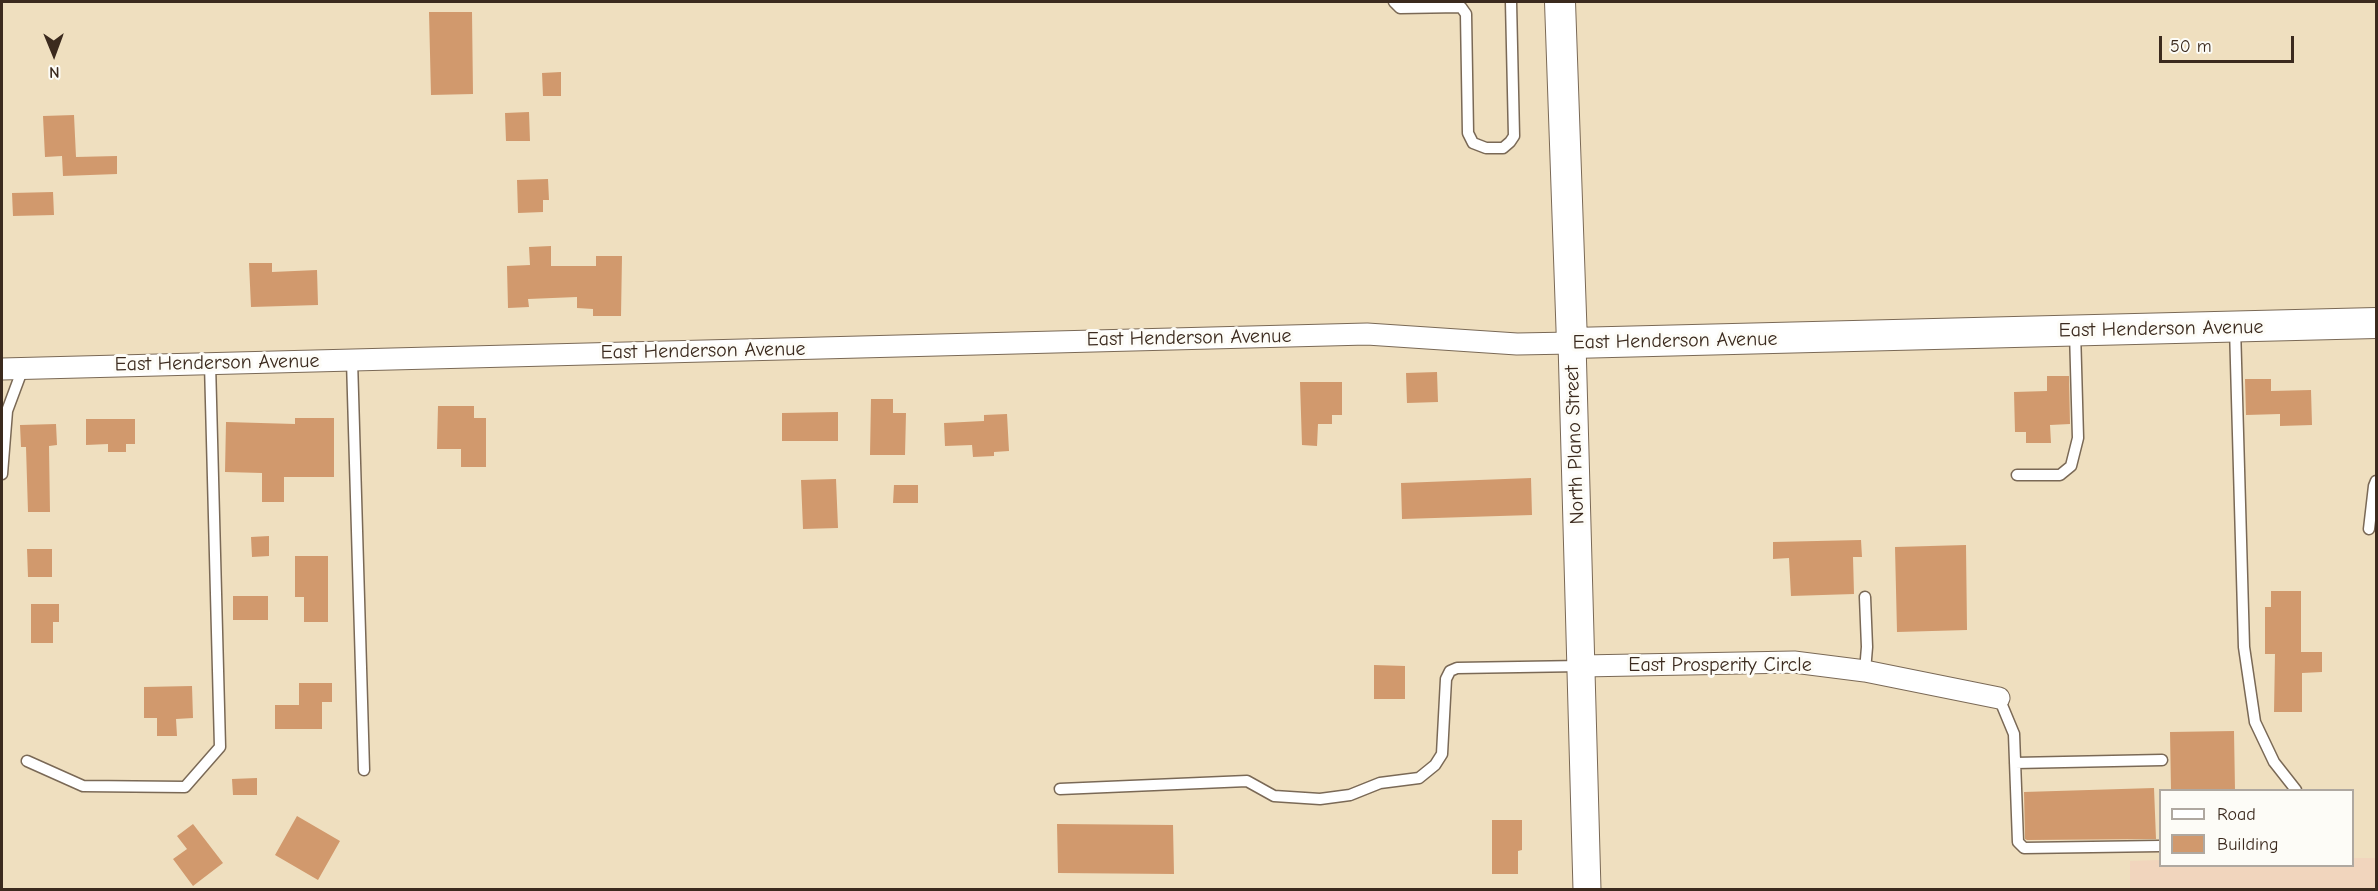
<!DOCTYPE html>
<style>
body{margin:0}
#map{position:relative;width:2378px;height:891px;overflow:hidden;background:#efdfbf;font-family:"Comic Neue",sans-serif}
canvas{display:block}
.frame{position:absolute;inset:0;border:3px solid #3b2a1e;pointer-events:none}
.legend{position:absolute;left:2159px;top:789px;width:195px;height:78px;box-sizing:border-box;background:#fdfcf7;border:2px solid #afa8a0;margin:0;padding:8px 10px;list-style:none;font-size:18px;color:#3b2a1e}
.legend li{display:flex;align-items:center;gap:12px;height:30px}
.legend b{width:30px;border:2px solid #afa8a0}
.north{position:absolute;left:24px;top:24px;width:60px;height:60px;-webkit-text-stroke:4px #fdfcf7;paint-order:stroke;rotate:179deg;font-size:16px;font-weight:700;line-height:24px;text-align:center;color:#3b2a1e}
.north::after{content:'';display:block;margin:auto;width:21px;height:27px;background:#3b2a1e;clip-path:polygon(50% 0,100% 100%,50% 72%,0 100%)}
.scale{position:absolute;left:2159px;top:36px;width:135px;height:27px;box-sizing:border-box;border:3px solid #3b2a1e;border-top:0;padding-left:8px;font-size:18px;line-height:21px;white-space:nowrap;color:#3b2a1e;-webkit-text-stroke:4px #fdfcf7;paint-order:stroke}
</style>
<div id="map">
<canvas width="2378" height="891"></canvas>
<div class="frame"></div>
<ul class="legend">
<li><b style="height:8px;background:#fff"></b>Road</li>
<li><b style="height:16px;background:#d1996d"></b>Building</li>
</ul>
<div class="north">N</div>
<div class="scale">50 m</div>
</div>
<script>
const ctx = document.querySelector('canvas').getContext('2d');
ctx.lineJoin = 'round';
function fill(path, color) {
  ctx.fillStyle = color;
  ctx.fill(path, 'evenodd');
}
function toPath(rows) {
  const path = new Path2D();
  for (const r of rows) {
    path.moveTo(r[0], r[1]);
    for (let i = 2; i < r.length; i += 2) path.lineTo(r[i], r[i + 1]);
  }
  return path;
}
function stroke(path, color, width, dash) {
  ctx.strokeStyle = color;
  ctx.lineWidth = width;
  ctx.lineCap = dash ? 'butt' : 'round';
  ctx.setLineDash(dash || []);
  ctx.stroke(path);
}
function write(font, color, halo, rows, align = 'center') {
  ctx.font = font + ' "Comic Neue",sans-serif';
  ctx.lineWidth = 6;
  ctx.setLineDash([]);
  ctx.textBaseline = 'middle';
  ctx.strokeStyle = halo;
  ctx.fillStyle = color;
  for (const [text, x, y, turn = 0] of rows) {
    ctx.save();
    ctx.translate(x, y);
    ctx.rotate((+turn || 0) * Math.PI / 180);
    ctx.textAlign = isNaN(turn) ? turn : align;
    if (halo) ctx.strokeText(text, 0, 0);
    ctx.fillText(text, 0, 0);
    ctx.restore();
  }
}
const built = toPath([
 [2353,858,2376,858,2376,889,2130,889,2130,861,2160,860,2160,866,2352,866]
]);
const building = toPath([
 [429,12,472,12,473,94,431,95],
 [561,72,561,96,543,96,542,73],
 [529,112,530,141,506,141,505,113],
 [74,115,76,157,117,156,117,174,63,176,62,156,45,157,43,116],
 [548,179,549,200,543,200,543,212,518,213,517,180],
 [53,192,54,215,13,216,12,193],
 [551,246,551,266,596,266,596,256,622,256,621,316,593,316,593,309,577,308,577,297,528,299,529,307,508,308,507,266,530,265,529,247],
 [249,263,272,263,272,272,317,270,318,305,251,307],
 [1437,372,1438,402,1407,403,1406,373],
 [2047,376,2069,376,2070,424,2050,425,2051,443,2026,443,2026,432,2015,432,2014,392,2047,391],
 [2245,379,2271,379,2271,391,2311,390,2312,425,2280,426,2280,414,2246,415],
 [1300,382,1342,382,1342,415,1332,415,1332,424,1318,424,1317,446,1302,445],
 [871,399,893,399,893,413,906,413,905,455,870,455],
 [438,406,474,406,474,418,486,418,486,467,461,467,461,449,437,449],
 [838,412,838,441,782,441,782,413],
 [1007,414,1009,451,994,452,994,456,973,457,972,445,945,446,944,423,984,421,984,415],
 [295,418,334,418,334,477,284,477,284,502,262,502,262,473,225,472,226,422,295,424],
 [86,419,135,419,135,444,126,444,126,452,108,452,108,444,86,445],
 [56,424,57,445,49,446,50,512,28,512,26,447,21,447,20,425],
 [1531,478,1532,515,1402,519,1401,483],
 [836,479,838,528,803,529,801,480],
 [894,485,918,485,918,503,893,503],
 [269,536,269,556,252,557,251,537],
 [1861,540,1862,557,1853,557,1854,594,1791,596,1789,558,1773,559,1773,542],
 [1966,545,1967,630,1897,632,1895,547],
 [27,549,52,549,52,577,28,577],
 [295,556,328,556,328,622,304,622,304,597,295,597],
 [2271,591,2301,591,2301,652,2322,652,2322,672,2302,673,2302,712,2274,712,2275,654,2265,654,2265,607,2271,607],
 [233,596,268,596,268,620,233,620],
 [31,604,59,604,59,622,53,622,53,643,31,643],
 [1374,665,1405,666,1405,699,1374,699],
 [299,683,332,683,332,702,322,702,322,729,275,729,275,705,299,705],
 [192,686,193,718,176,719,177,736,157,736,157,718,144,718,144,687],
 [2234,731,2235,790,2171,790,2170,732],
 [257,778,257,795,233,795,232,779],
 [2154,788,2156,839,2027,840,2025,839,2024,792],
 [297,816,340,841,318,880,275,855],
 [1492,820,1522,820,1522,850,1518,851,1518,874,1492,874],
 [193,824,223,863,193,886,173,859,187,849,177,836],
 [1057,824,1173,825,1174,874,1058,873]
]);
const service = toPath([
 [1394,2,1400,8,1461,7,1466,14,1468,133,1473,143,1486,148,1503,148,1510,142,1514,136,1511,2],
 [2235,327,2244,647,2255,722,2274,762,2296,790],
 [352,360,364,770],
 [2,474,7,411,23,368],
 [2017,475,2060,475,2071,466,2078,438,2075,331],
 [2369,529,2374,486,2376,481],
 [1865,597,1867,647,1865,671],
 [1999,698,2014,734,2018,842,2024,848,2160,846],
 [27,761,83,786,185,787,220,747,210,363],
 [2015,763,2162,760],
 [1060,789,1247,781,1274,796,1320,799,1350,795,1380,783,1419,778,1435,765,1442,754,1446,679,1450,671,1457,668,1581,666]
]);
const minor = toPath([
 [2,369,1367,334,1517,344,1572,343],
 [1582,666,1794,662,1865,671,1999,698]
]);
const tertiary = toPath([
 [1572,343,1587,890]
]);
const secondary = toPath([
 [1560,2,1572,343,2376,323]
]);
const streetNames = [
 ["East Henderson Avenue",2161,329,-1],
 ["East Henderson Avenue",1189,338,-1],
 ["East Henderson Avenue",1675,341,-1],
 ["East Henderson Avenue",703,351,-1],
 ["East Henderson Avenue",217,363,-1],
 ["North Plano Street",1575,445,-92],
 ["East Prosperity Circle",1720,665]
];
fill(built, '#f1d5bd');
fill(building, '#d1996d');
stroke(service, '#7a6956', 13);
stroke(minor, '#7a6956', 23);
stroke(tertiary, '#7a6956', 29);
stroke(secondary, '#7a6956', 32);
stroke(service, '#fff', 10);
stroke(minor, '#fff', 21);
stroke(tertiary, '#fff', 27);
stroke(secondary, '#fff', 30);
write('20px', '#3b2a1e', '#fdfcf7', streetNames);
</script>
